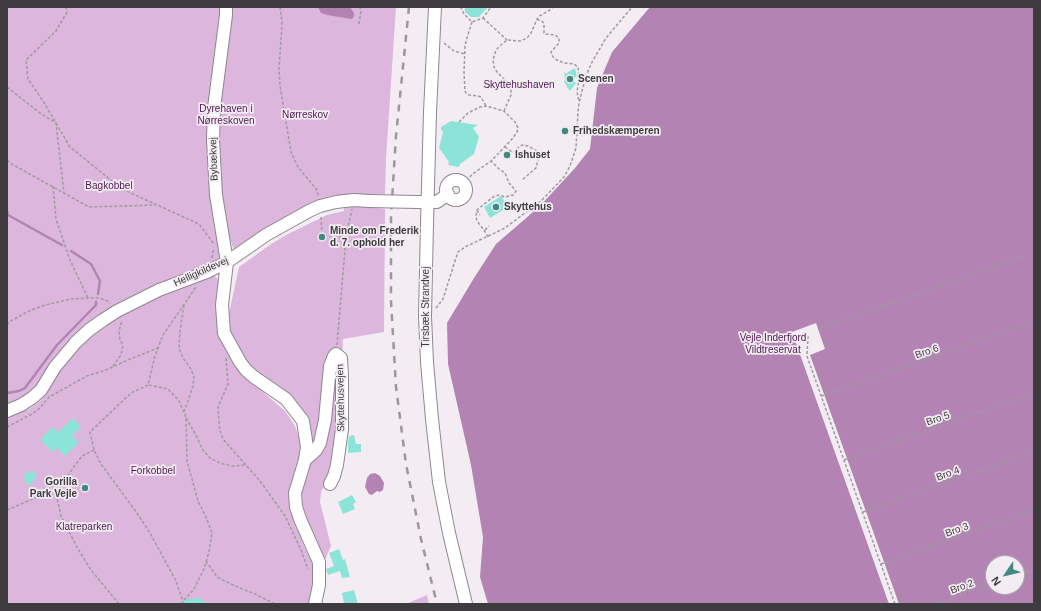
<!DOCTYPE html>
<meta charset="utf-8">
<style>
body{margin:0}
#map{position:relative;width:1041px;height:611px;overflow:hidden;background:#f3edf3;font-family:Helvetica,sans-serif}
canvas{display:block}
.frame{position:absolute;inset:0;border:8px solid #3d3b3d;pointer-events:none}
.north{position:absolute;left:985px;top:555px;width:40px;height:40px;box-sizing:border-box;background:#f3edf3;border:1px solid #aaa6aa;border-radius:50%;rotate:235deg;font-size:11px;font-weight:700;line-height:16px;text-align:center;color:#3d3b3d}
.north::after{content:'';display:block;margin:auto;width:14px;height:18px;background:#428981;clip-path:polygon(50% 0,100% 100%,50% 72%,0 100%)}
</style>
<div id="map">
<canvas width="1041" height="611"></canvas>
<div class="frame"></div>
<div class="north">N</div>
</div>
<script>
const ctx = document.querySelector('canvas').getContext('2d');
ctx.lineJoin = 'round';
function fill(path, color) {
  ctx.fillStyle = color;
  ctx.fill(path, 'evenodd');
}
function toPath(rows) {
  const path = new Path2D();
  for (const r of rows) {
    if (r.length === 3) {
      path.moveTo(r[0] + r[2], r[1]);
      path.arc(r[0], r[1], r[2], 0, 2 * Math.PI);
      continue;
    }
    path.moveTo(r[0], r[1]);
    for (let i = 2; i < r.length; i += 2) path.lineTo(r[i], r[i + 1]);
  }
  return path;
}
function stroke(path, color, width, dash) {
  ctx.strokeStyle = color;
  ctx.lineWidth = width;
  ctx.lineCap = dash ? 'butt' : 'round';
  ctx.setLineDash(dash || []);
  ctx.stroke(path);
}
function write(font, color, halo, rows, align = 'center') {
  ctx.font = font + ' Helvetica,sans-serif';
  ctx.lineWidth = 3.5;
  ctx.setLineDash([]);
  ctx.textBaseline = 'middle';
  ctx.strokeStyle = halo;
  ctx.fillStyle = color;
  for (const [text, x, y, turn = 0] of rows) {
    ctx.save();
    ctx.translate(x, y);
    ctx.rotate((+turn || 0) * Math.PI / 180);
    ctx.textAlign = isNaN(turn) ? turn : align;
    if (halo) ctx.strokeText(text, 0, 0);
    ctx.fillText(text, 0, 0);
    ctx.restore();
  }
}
const green = toPath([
 [7,7,396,7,386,158,385,194,354,195,330,196,323,198,313,203,234,251,229,235,217,237,219,251,219,259,203,270,107,312,26,397,7,405],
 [344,204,385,209,384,332,343,339,339,448,329,477,321,492,320,502,331,546,324,562,302,510,302,492,313,449,309,426,250,369,229,331,228,318,239,267,271,244,286,235,327,215,344,211],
 [210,276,214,276,216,277,219,281,220,333,236,368,264,393,285,411,295,426,299,437,301,446,291,509,304,546,313,564,315,579,310,604,7,604,7,417,31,408,40,401,69,355,90,336,118,316,173,289],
 [427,595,429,604,406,604]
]);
const water = toPath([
 [318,7,350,7,354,13,354,16,353,18,351,19,327,15,321,13],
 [650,7,1034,7,1034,604,488,604,480,577,483,537,471,465,448,364,447,323,474,278,496,244,540,206,575,168,590,149,597,88,612,52],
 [993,563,1017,563,1017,587,993,587],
 [375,473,380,476,384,483,383,490,380,492,377,491,372,495,369,494,365,487,367,478,370,474]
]);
const pier = toPath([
 [816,323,825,349,810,355,899,604,889,604,792,332]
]);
const stream = toPath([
 [7,211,8,215,62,245],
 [71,251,91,264,100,281,98,294],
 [7,393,19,391,25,388,57,345,96,305,96,302]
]);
const building = toPath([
 [465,7,488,7,479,17,471,17,465,12],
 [575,68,577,77,572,79,576,83,570,91,567,87,565,83,564,83,565,79,564,72,567,74,568,72],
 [451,121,478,125,473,128,479,137,474,154,460,164,459,167,448,165,449,162,439,148,443,132,441,130,441,127],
 [501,196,508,207,490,218,484,207],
 [73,418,81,427,72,436,79,442,65,456,57,448,52,452,40,439,53,427,58,432],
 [354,435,356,444,361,444,361,452,348,453,348,443,349,436],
 [32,471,36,474,36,478,29,486,25,482,24,476,28,472],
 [352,495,356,502,353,504,355,509,343,514,338,502],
 [339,549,343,560,345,559,350,577,342,578,340,571,328,575,326,569,334,566,329,553],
 [354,590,358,604,344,604,342,593],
 [200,598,207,604,183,604,183,600]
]);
const path = toPath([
 [66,7,67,12,56,31,26,60,28,79,43,101,70,147,122,189,199,224,214,244],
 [280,7,282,22,281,41,279,68,280,86,291,152,298,167,317,190,318,196],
 [462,7,461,8,464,14,472,22,483,18,491,7],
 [483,18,507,40],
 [537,19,543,22,544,24,544,33,545,34,555,35,559,38,559,43,551,52,553,57,557,60,564,63,574,64,578,67,579,79,577,92,579,101],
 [472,22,466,41,465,46,464,73,465,91,466,93,469,95,478,96,481,97,486,106],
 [359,24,361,11,360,7],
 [444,43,454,51,465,54],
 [7,87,40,113,56,123,64,193],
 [504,111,511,95,511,89,508,83,497,72,494,67,493,60,496,50,501,45,507,40,520,41,527,38,531,33,538,17,543,14,550,10,553,7],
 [459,122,468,113,480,107,486,106,504,111,515,122,518,128,517,132,513,138,496,156,491,161,474,173,463,183],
 [505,147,512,152,515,152,518,148,522,145,528,146,537,151,539,156,536,168,522,180],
 [7,160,10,163,89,207,155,205],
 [53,186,56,219,70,260,88,298],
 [477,210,480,215],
 [321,217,322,235,346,237],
 [485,230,489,226],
 [488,237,484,230,477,221,476,216,477,210,493,197,499,195,505,197,513,195,516,191,509,183,505,173,499,169,491,161],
 [212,258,214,248],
 [436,308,443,299,454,264,458,252,465,247,505,228,541,201,564,177,570,166,576,148,578,112,579,103,586,76,592,62,606,38,632,7],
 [7,325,9,322,29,311,45,305,71,299,88,298,99,298,108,301,110,303],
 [818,329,1027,255],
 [808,336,807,356,895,604],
 [337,345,346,237,352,209],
 [226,358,228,384,218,407,219,422,220,431,223,439,260,481,285,516,301,550,308,569],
 [113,366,121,355,123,345,120,340,119,333,120,327,122,321],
 [149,385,168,389,179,401,186,417,187,461,198,501,206,517,212,533,209,552,204,569,194,589,188,596,183,601],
 [821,396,1034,321],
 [184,412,193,386,194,377,191,369,183,358,179,348,180,331,184,305],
 [186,418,197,437,202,449,210,458,220,463,232,466,246,465],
 [7,427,32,414,40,408,49,397,87,376,106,370,130,359,158,348],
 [94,450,82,456,71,471,56,494,61,516,78,549,91,570,119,604],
 [844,460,1034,393],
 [7,510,35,498,56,494],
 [863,512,1034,451],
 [206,561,217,577,235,586,255,594,275,604],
 [881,564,1034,510],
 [1017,575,1034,569],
 [182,604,183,601,176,581,150,533,137,513,101,464,94,450,90,432,131,393,148,385,155,356,163,335,196,287],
 [935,604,993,583]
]);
const minor = toPath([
 [226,7,226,15,214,108,213,140,216,195,227,262,222,305,224,333,240,362,246,370,254,377,286,399,303,421,307,447,305,460,295,493,296,507,300,519,319,562,319,585,315,604],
 [435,7,430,112,427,224,425,316,427,362,432,419,439,482,449,533,466,604],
 [456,190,10],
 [419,202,437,202,448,194],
 [7,411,21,405,32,398,41,390,55,367,76,342,89,330,103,320,117,311,159,290,207,272,227,262,266,235,309,211,320,206,336,202,354,200,369,201],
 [305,460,316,450,320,443,325,420,330,366,334,356,336,354,341,358,342,377,342,429,337,465,334,476,330,484]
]);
const rail = toPath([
 [409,7,396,136,391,216,391,301,396,387,406,464,421,539,437,604]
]);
const minorBridge = toPath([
 [369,201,418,202]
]);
const markers = [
 [570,79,4,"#428981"],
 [565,131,4,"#428981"],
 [507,155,4,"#428981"],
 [496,207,4,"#428981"],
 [322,237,4,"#428981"],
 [85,488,4,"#428981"]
];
const poiNames = [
 ["Scenen",578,79],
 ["Frihedskæmperen",573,131],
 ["Ishuset",515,155],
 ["Skyttehus",504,207],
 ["Minde om Frederik",330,231],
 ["d. 7. ophold her",330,243],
 ["Gorilla",77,482,"right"],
 ["Park Vejle",77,494,"right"]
];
const parkNames = [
 ["Skyttehushaven",519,85],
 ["Dyrehaven i",226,109],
 ["Nørreskoven",226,121],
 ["Nørreskov",305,115],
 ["Bagkobbel",109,186],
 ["Vejle Inderfjord",773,338],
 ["Vildtreservat",773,350],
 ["Forkobbel",153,471],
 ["Klatreparken",84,527]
];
const streetNames = [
 ["Bybækvej",214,159,-92],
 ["Helligkildevej",201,272,-24],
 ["Tirsbæk Strandvej",426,307,-90],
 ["Bro 6",927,352,-19],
 ["Skyttehusvejen",341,398,-91],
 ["Bro 5",938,419,-19],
 ["Bro 4",948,474,-20],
 ["Bro 3",957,530,-20],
 ["Bro 2",962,587,-20]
];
fill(green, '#dcb6dc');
fill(water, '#b384b3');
fill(pier, '#f3edf3');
stroke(stream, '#b384b3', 2.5);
fill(building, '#8ce4d9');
stroke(minor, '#8d888d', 14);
stroke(path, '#9e9a9e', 1.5, [3, 2]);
stroke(minor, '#fff', 12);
stroke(rail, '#9b979b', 2.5, [7, 7]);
stroke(minorBridge, '#8d888d', 14, []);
stroke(minorBridge, '#fff', 12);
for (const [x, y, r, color] of markers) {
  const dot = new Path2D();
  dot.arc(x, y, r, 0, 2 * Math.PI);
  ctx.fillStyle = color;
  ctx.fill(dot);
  stroke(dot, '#f3edf3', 1.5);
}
write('bold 10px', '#3d3b3d', '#f3edf3', poiNames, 'left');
write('10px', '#501753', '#f3edf3', parkNames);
write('10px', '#3d3b3d', '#f3edf3', streetNames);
</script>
